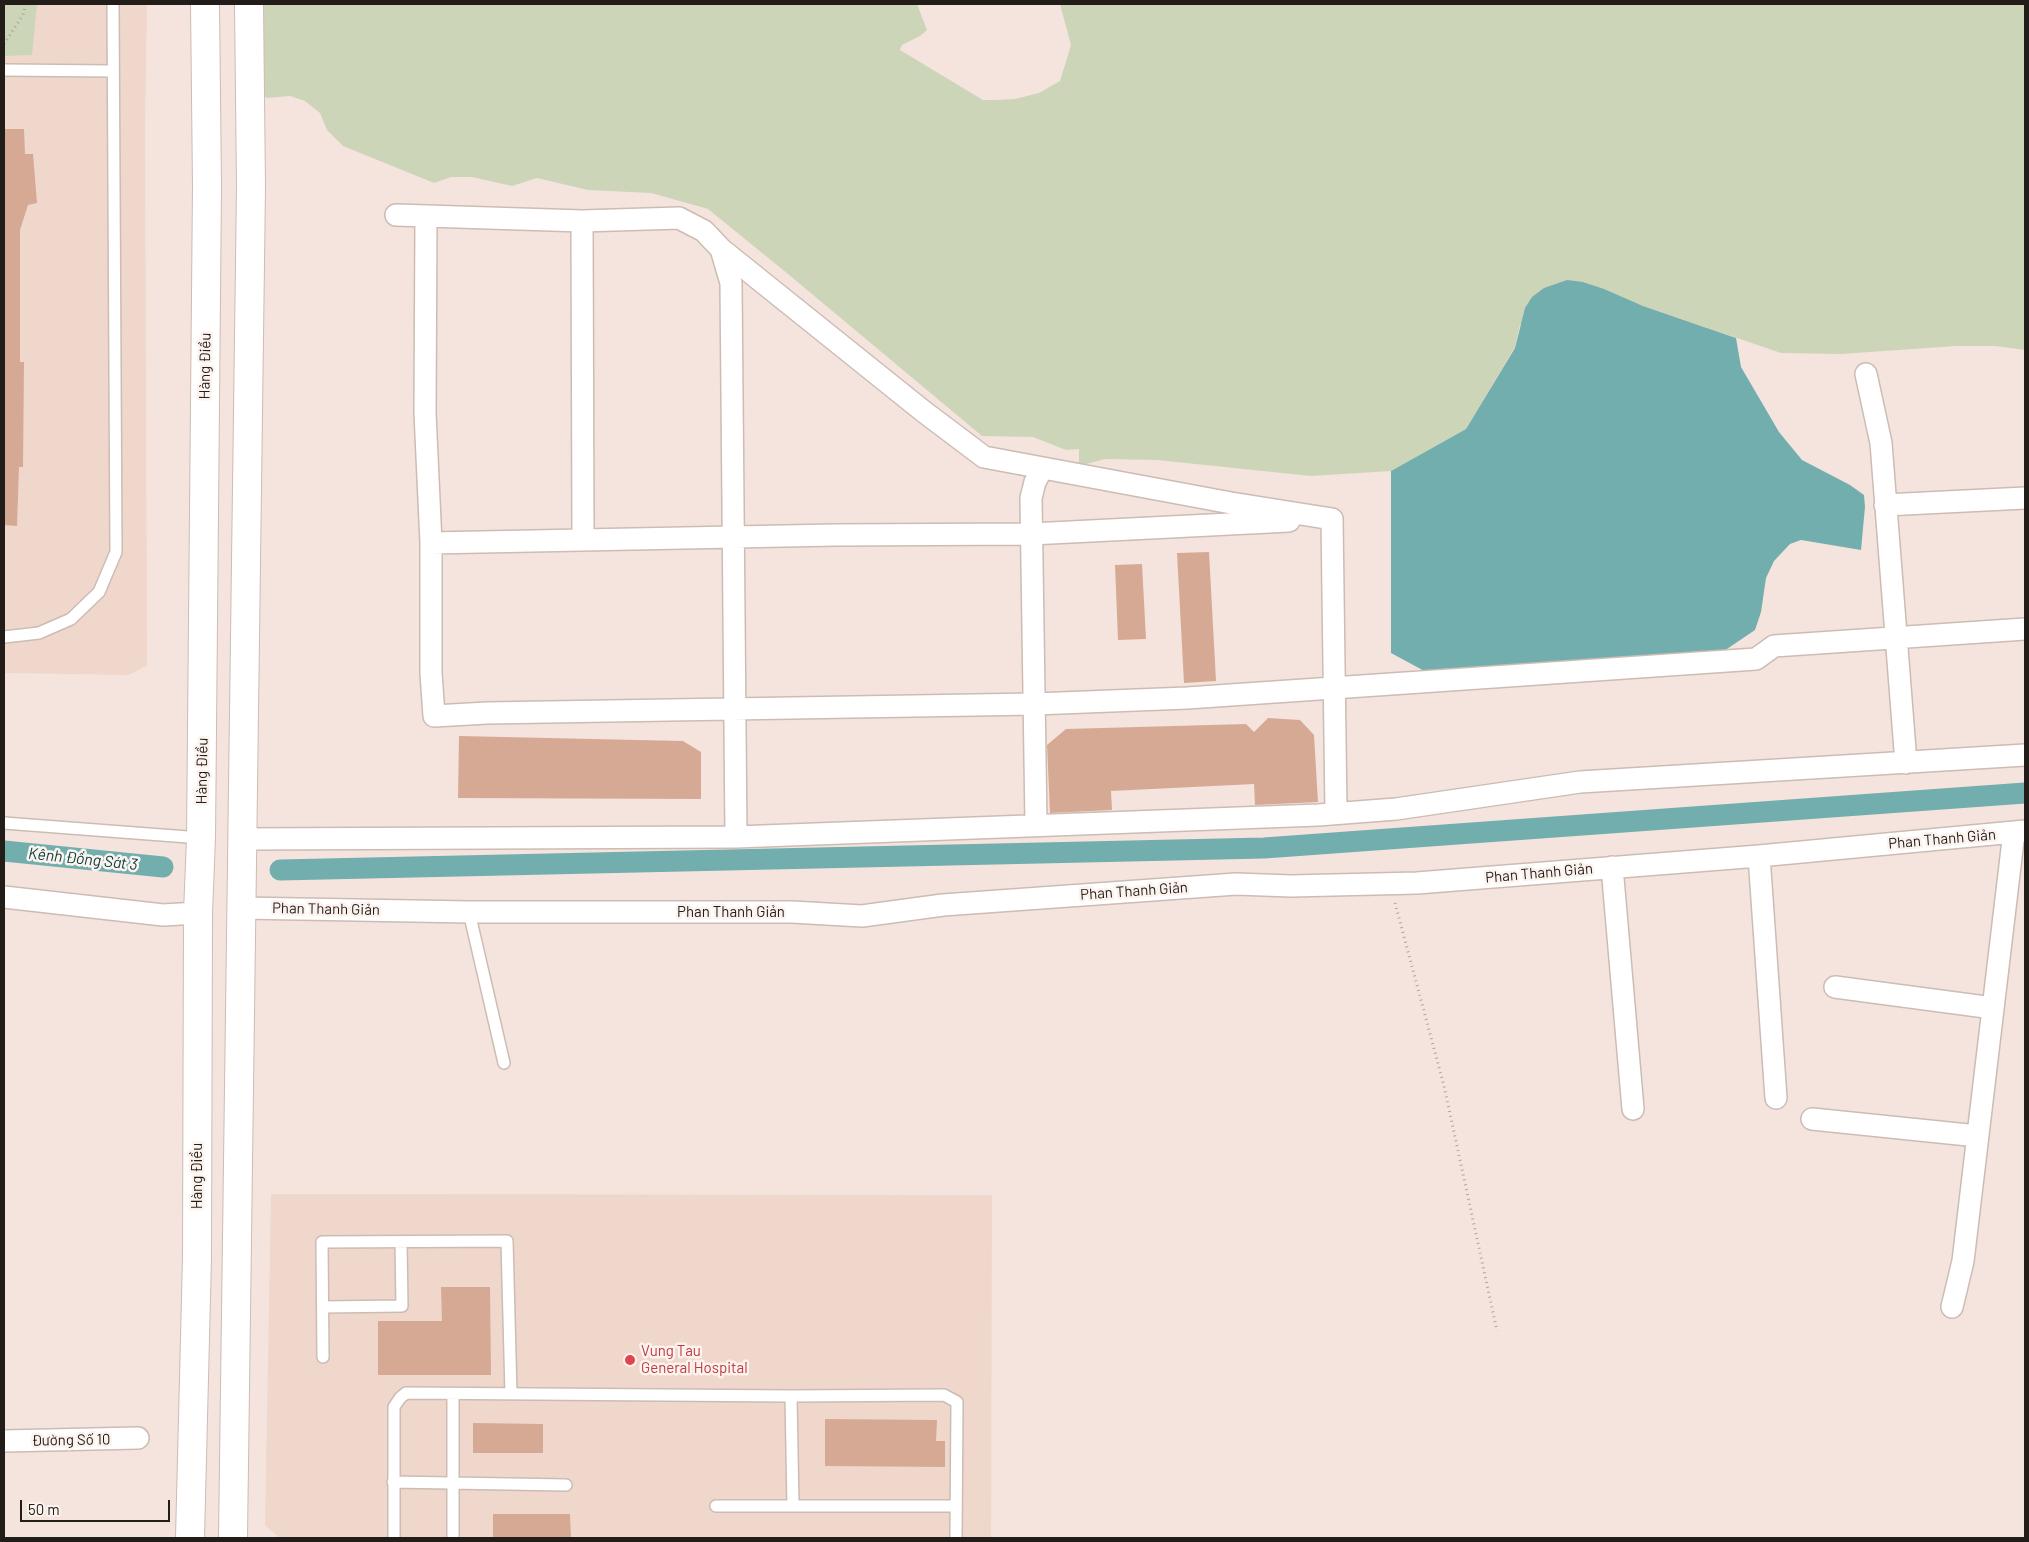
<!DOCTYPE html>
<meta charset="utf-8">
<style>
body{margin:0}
#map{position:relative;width:2029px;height:1542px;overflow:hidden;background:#f5e4dd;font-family:Barlow,sans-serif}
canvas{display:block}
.frame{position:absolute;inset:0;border:5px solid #231d1a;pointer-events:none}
.scale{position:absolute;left:20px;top:1500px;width:150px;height:22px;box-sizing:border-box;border:2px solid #231d1a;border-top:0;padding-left:6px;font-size:15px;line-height:18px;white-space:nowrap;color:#231d1a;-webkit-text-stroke:4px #fdf3ee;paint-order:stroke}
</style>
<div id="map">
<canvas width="2029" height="1542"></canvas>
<div class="frame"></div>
<div class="scale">50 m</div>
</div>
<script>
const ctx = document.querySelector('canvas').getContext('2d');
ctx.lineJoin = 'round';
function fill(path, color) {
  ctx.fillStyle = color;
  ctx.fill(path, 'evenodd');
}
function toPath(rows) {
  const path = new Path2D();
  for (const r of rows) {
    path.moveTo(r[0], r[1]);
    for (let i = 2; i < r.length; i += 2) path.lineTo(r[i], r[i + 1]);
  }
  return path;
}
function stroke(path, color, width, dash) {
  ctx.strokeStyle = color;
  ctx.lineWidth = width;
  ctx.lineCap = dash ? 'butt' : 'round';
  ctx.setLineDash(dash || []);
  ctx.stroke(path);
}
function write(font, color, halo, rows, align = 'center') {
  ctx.font = font + ' Barlow,sans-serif';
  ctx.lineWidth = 5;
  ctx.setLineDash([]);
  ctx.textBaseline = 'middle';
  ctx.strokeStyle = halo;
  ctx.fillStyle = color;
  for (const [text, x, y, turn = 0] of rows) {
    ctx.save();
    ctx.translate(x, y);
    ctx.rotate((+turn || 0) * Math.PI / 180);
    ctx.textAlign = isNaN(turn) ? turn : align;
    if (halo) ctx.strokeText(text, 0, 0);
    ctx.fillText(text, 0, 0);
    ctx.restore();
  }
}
const built = toPath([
 [4,4,147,4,145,126,147,665,129,675,4,673],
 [271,1194,992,1195,991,1538,280,1538,265,1525]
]);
const green = toPath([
 [4,4,37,4,32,55,4,56],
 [264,4,917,4,927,30,920,36,902,45,900,50,983,100,997,100,1015,99,1039,93,1060,81,1071,45,1060,4,2025,4,2025,350,1995,346,1956,346,1841,354,1781,353,1643,306,1583,282,1520,325,1515,347,1466,429,1391,471,1311,476,1157,460,1105,459,1079,466,1079,449,1066,450,1033,437,982,436,788,274,708,209,651,193,588,190,537,178,512,186,472,177,451,177,434,183,343,146,327,130,320,113,305,101,290,96,267,98,259,93]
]);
const water = toPath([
 [1567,280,1583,282,1604,289,1643,306,1736,338,1741,367,1779,432,1802,460,1850,485,1864,495,1865,507,1861,550,1801,540,1790,544,1774,561,1766,578,1761,612,1755,630,1721,653,1428,673,1391,653,1391,471,1466,429,1515,348,1525,308,1532,297,1544,288]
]);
const canal = toPath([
 [4,851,163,867],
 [280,870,1264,848,2025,793]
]);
const building = toPath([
 [4,129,24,129,25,154,33,154,37,203,28,205,20,230,20,362,24,362,23,467,19,467,17,526,4,525],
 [1209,552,1216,681,1184,683,1177,553],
 [1142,564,1146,639,1118,640,1115,565],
 [1268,718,1300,720,1314,735,1318,802,1255,805,1254,784,1111,791,1112,810,1050,813,1047,745,1066,729,1246,724,1254,732],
 [459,736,683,741,701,752,701,799,458,798],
 [441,1287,490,1287,491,1375,378,1375,378,1321,442,1321],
 [825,1419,937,1420,936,1441,945,1441,945,1467,825,1466],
 [473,1423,543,1424,543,1453,473,1453],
 [493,1514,570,1514,571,1538,493,1538]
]);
const path = toPath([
 [4,44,23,15,26,4],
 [1395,903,1444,1086,1497,1331]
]);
const service = toPath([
 [4,70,113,71],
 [4,637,39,633,71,619,99,592,116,552,113,4],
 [4,823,201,838],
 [469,912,504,1063],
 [323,1307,402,1306,401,1242],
 [323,1357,322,1242,507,1241,511,1394],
 [791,1396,793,1506],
 [393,1482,566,1485],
 [716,1506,956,1506],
 [394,1538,394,1407,400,1398,406,1393,791,1396,944,1395,957,1402,956,1538],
 [453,1538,453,1394]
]);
const minor = toPath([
 [396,215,582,221,679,218,704,231,721,249,923,411,984,457,1231,503,1332,519],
 [426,216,425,413,431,543,431,673,434,716,487,713,1035,704,1187,698,1756,659,1774,646,2025,629],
 [582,221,583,539],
 [721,249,731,283,736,837],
 [1866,374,1881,443,1906,763],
 [1885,505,2025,498],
 [1332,519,1336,812],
 [431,543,835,535,1031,534,1289,521],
 [1036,824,1031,498,1035,482,1042,469],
 [243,839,736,837,1318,815,1396,809,1580,782,2025,755],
 [1759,856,1776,1098],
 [1612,867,1633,1109],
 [4,897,163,915,198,913],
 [242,908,469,912,792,912,862,916,943,905,1236,884,1291,886,1417,883,1759,856,2025,831],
 [1835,987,1993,1008],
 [1812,1119,1978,1136],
 [1952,1307,1963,1261,2014,832],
 [4,1441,138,1438]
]);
const secondary = toPath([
 [190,1538,197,1258,198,913,201,838,207,187,205,4],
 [233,1538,251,187,249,4]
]);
const markers = [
 [630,1360,6,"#e0444e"]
];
const streetNames = [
 ["Hàng Điều",205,366,-89],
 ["Hàng Điều",202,771,-89],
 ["Phan Thanh Giản",1942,839,-5],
 ["Phan Thanh Giản",1539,873,-5],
 ["Phan Thanh Giản",1134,891,-4],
 ["Phan Thanh Giản",326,909,1],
 ["Phan Thanh Giản",731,912],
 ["Hàng Điều",197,1176,-90],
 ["Đường Số 10",71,1440,-1]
];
const healthNames = [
 ["Vung Tau",641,1351],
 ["General Hospital",641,1368]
];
const waterNames = [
 ["Kênh Đồng Sát 3",83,859,6]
];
fill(built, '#efd7cc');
fill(green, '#cdd5b8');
fill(water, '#73aeae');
stroke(canal, '#73aeae', 21);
fill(building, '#d6a994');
stroke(service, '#ccbcb4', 14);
stroke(minor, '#ccbcb4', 24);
stroke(secondary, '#ccbcb4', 30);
stroke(path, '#b0a39d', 3, [1, 4]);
stroke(service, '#fff', 11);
stroke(minor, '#fff', 21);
stroke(secondary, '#fff', 28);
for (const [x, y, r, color] of markers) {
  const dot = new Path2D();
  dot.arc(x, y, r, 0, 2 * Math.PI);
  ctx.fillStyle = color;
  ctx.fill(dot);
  stroke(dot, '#fdf3ee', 2);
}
write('15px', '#231d1a', '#fdf3ee', streetNames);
write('15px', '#be3a42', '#fdf3ee', healthNames, 'left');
write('italic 16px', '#0a4243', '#fdf3ee', waterNames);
</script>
